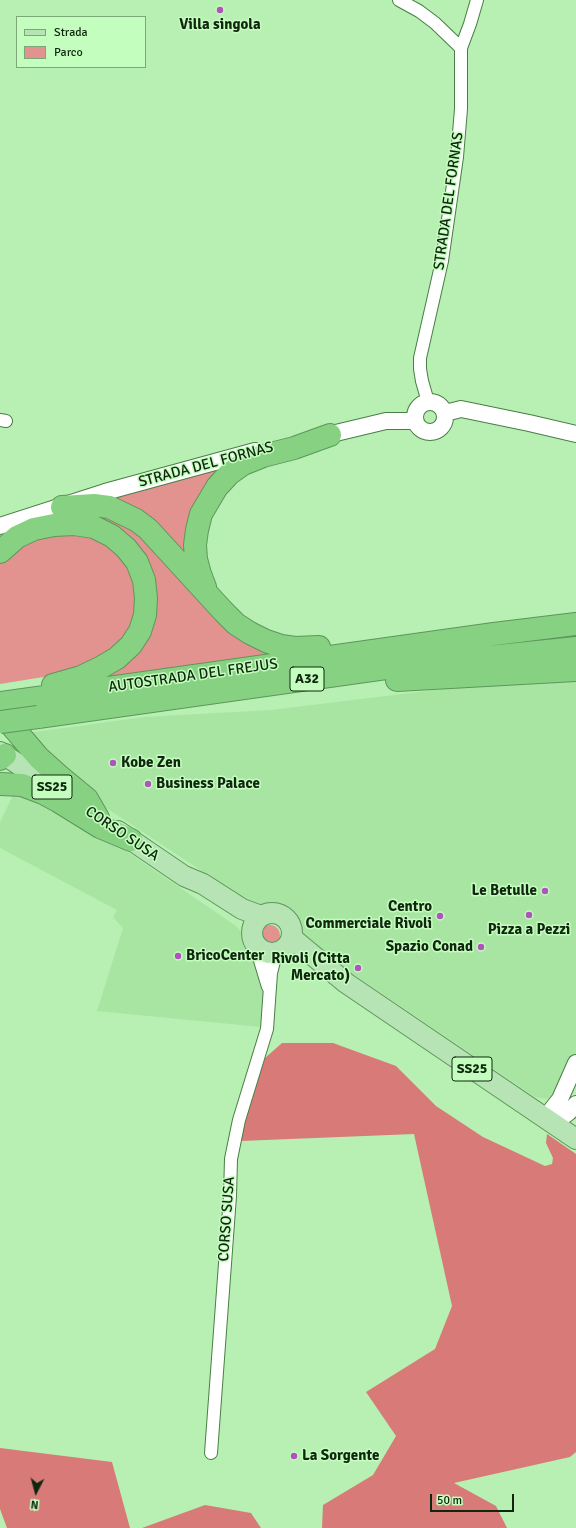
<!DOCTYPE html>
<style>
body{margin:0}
#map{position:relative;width:576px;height:1528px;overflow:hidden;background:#b7f0b2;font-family:Signika,sans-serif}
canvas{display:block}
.legend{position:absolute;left:16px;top:16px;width:130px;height:52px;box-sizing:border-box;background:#c4febe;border:1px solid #7ca878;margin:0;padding:5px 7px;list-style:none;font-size:12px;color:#10260f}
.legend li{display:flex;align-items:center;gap:8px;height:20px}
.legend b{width:20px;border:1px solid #7ca878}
.north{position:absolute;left:16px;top:1472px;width:40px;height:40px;-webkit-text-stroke:3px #c4febe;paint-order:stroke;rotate:186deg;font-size:11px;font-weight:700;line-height:16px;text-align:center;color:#10260f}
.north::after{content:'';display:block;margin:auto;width:14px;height:18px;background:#10260f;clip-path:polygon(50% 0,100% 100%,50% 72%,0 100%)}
.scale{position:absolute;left:430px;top:1494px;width:84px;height:18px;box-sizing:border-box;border:2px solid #10260f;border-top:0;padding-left:5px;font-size:12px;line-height:14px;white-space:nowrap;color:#10260f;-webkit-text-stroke:3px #c4febe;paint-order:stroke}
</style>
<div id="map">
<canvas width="576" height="1528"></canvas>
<ul class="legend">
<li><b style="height:5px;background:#b7e4b4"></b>Strada</li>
<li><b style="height:11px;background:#e2928f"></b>Parco</li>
</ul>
<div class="north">N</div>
<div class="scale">50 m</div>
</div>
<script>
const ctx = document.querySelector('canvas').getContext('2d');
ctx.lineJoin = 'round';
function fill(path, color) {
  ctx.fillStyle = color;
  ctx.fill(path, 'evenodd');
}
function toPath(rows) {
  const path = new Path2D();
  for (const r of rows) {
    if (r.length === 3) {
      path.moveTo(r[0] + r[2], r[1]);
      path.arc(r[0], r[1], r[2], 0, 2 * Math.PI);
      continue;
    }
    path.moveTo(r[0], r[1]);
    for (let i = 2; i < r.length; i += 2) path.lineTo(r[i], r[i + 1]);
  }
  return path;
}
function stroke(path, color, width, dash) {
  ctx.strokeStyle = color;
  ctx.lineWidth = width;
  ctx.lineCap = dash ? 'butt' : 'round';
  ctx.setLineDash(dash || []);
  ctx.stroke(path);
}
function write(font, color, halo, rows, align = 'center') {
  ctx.font = font + ' Signika,sans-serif';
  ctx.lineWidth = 3;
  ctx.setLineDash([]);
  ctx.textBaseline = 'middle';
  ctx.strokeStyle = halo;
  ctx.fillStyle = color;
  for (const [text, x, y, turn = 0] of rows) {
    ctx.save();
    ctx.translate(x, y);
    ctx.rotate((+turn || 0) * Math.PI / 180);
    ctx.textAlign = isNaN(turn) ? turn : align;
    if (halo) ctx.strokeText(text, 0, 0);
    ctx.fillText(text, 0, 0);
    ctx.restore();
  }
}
const built = toPath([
 [576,677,576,1053,558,1090,553,1096,546,1099,535,1097,313,947,298,932,289,913,274,904,268,907,260,907,252,904,88,796,27,733,144,717,271,710,484,684],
 [15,791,78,818,236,926,242,933,243,946,258,968,263,982,264,996,261,1027,97,1011,123,928,113,917,117,910,0,848,0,822]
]);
const green = toPath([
 [229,467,191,565,102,499],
 [92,512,135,528,278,653,106,678,132,660,142,647,152,627,157,604,154,582,90,517],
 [84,532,104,540,131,570,138,592,138,612,121,646,62,674,0,684,0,564,13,551,33,538],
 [270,935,10]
]);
const forest = toPath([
 [282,1043,333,1043,396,1066,436,1106,483,1137,545,1166,552,1164,553,1158,546,1143,547,1134,576,1154,576,1452,570,1457,454,1483,496,1506,507,1528,322,1528,323,1505,373,1475,396,1436,366,1392,435,1349,452,1306,414,1134,241,1141,245,1121,265,1058],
 [0,1448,112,1462,130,1528,7,1528,0,1509],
 [205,1505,251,1513,261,1528,142,1528]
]);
const minor = toPath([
 [399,0,419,11,435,23,461,48],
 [428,402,422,381,420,369,420,358,442,261,457,157,461,109,461,48,470,24,477,0],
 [0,420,6,421],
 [255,944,268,987],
 [211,1453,230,1196,231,1159,239,1120,267,1029,271,973,276,953]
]);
const tertiary = toPath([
 [430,417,15],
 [445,413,461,409,529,423,576,434],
 [319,437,386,421,415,421],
 [0,526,105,492,255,451],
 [545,1118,560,1099,576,1063],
 [545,1118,565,1115,569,1112,576,1104]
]);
const primary = toPath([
 [0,752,66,796],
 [118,831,184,876,203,884,242,909,261,916],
 [272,933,20],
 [292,938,346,983,576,1139]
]);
const motorway = toPath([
 [62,507,94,505,109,507,136,520,148,529,223,611,236,624,250,633,266,641,281,646,295,648,319,647],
 [0,552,17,537,34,529,54,525,74,524,94,527,112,536,126,548,137,562,144,580,146,598,145,615,140,631,131,645,117,658,100,668,81,677,53,685],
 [205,587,200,574,196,559,195,545,197,530,201,514,217,487,229,474,243,464,263,456,294,448,330,435],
 [397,680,576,670],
 [0,703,494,634,576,624],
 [0,712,39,758,58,775,87,799,98,818],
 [38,717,393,667,576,648],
 [0,759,5,755],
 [0,784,22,785,43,793,58,801,100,827,131,840]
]);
const motorwayBridge = toPath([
 [0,722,38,717]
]);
const markers = [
 [220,10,4,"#b053bd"],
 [113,763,4,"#b053bd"],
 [148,784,4,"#b053bd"],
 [545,891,4,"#b053bd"],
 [529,915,4,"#b053bd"],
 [440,916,4,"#b053bd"],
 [481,947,4,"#b053bd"],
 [178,956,4,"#b053bd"],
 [358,968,4,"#b053bd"],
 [294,1456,4,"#b053bd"]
];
const shields = [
 [307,679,34],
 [52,787,40],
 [472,1069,40]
];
const shieldNames = [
 ["A32",307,679],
 ["SS25",52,787],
 ["SS25",472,1069]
];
const poiNames = [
 ["Villa singola",220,25,"center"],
 ["Kobe Zen",121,763],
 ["Business Palace",156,784],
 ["Le Betulle",537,891,"right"],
 ["Centro",432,907,"right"],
 ["Commerciale Rivoli",432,924,"right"],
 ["Pizza a Pezzi",529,930,"center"],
 ["Spazio Conad",473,947,"right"],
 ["BricoCenter",186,956],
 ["Rivoli (Citta",350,959,"right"],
 ["Mercato)",350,976,"right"],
 ["La Sorgente",302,1456]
];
const streetNames = [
 ["STRADA DEL FORNAS",449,201,-82],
 ["STRADA DEL FORNAS",206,465,-15],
 ["AUTOSTRADA DEL FREJUS",193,676,-8],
 ["CORSO SUSA",122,834,34],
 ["CORSO SUSA",227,1219,-86]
];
fill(built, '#a8e5a2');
fill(green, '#e2928f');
fill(forest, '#d87b78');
stroke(minor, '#497e45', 14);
stroke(tertiary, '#497e45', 18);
stroke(primary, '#5d965a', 22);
stroke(motorway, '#5d965a', 24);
stroke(minor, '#fff', 12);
stroke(tertiary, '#fff', 16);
stroke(primary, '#b7e4b4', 20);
stroke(motorway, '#87d282', 22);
stroke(motorwayBridge, '#5d965a', 24, []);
stroke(motorwayBridge, '#87d282', 22);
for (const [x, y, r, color] of markers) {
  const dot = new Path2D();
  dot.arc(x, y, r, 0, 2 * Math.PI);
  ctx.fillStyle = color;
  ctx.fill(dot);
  stroke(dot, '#c4febe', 1.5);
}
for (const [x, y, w] of shields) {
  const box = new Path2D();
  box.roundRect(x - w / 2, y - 12, w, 24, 3);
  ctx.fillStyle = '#c4febe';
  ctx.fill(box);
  stroke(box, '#10260f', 1);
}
write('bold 14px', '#10260f', null, shieldNames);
write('bold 15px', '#10260f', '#c4febe', poiNames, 'left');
write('15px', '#10260f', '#c4febe', streetNames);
</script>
